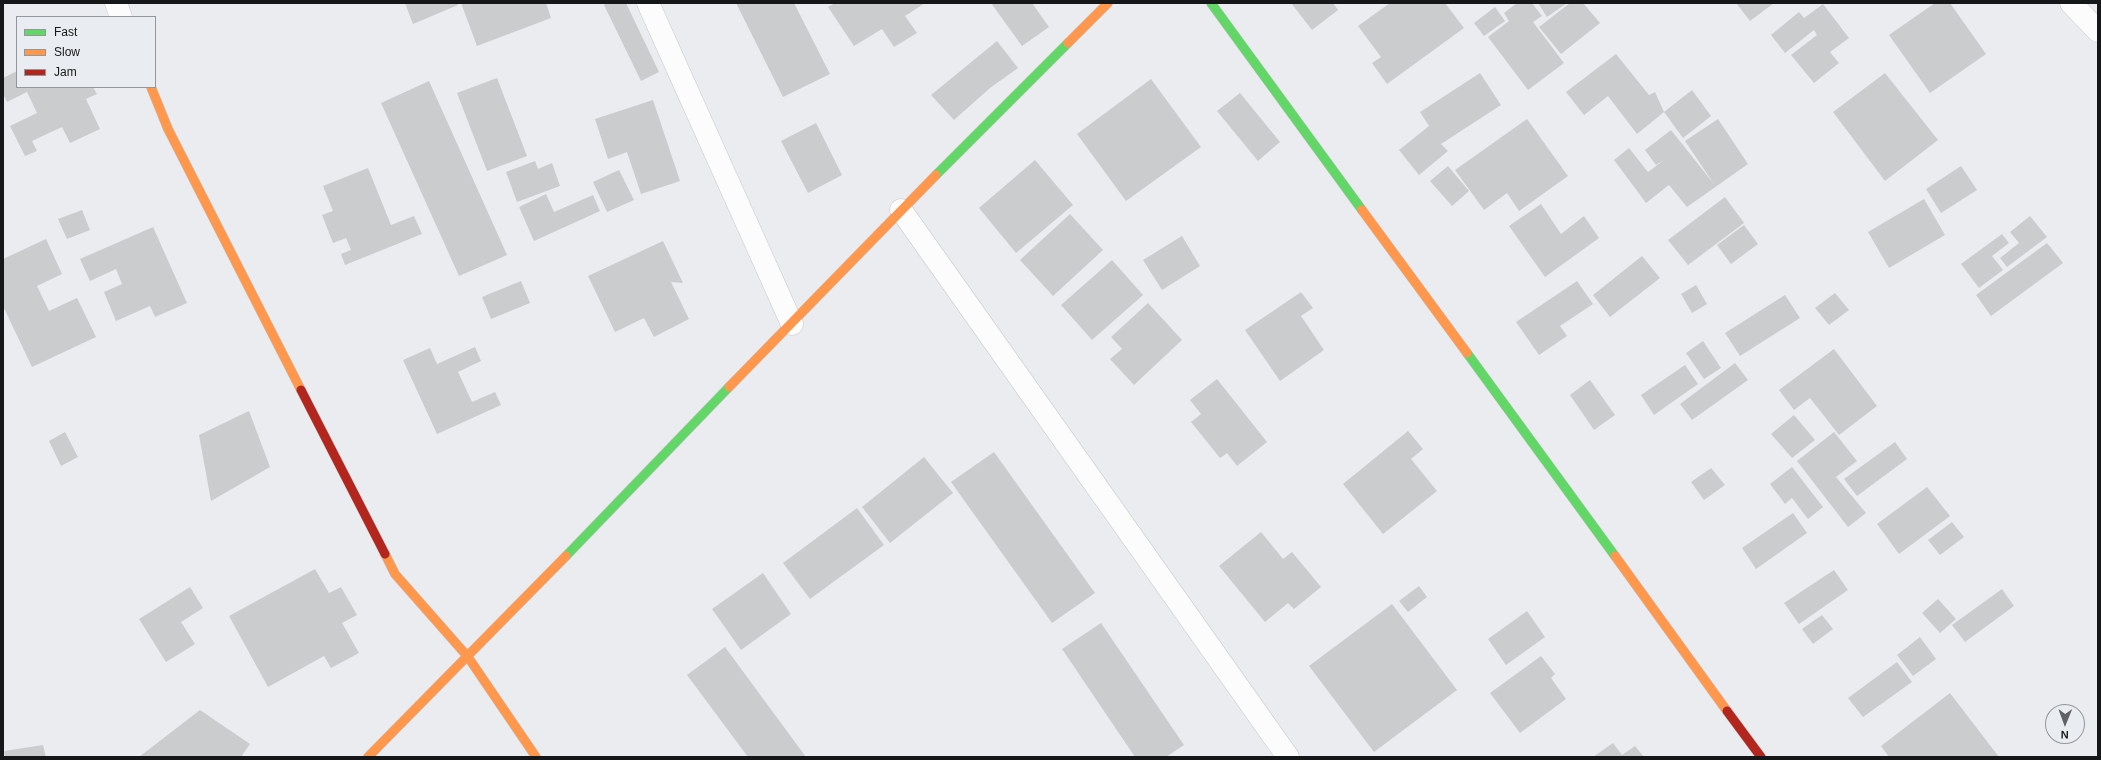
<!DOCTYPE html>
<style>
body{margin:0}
#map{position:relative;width:2101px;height:760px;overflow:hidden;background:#eaecef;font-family:Helvetica,sans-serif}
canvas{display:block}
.frame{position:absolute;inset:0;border:4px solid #161718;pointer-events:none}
.legend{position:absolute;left:16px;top:16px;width:140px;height:72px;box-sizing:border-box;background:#e9ecf0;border:1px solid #95979a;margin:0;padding:5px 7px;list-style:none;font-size:12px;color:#161718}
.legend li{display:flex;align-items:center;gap:8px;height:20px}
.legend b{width:20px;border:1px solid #95979a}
.north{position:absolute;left:2045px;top:704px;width:40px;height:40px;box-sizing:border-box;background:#e9ecf0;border:1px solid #95979a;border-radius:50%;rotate:181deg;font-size:11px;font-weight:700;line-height:16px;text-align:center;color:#161718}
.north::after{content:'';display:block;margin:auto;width:14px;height:18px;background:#606263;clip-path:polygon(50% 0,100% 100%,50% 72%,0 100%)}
</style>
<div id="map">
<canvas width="2101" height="760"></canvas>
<div class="frame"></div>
<ul class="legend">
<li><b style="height:5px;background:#63d668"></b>Fast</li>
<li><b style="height:5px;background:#ff974d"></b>Slow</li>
<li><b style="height:5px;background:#b3261e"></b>Jam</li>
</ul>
<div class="north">N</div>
</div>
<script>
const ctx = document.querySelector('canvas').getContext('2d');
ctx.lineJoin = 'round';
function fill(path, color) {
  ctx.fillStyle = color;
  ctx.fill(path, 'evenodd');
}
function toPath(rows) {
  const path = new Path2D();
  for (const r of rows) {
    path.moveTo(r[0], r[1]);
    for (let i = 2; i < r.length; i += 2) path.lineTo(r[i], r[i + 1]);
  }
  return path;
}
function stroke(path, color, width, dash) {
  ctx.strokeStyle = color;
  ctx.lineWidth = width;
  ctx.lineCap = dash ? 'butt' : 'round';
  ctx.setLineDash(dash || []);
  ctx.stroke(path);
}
const building = toPath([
 [405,3,457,3,458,5,413,24],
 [461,3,546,3,551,18,477,46],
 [607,3,626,3,659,72,641,81,604,5],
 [736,3,794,3,830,74,783,97],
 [835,3,925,3,905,16,917,33,894,47,882,29,854,46,828,7],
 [991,3,1032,3,1049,27,1022,46],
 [1291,3,1333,3,1338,10,1312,30],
 [1390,3,1445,3,1464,28,1387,84,1372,63,1381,57,1358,26],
 [1517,3,1532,3,1542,16,1533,22,1564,63,1528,90,1488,37,1509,21,1504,13],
 [1538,3,1567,3,1547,17],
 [1570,3,1583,3,1600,23,1561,54,1539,27],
 [1736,3,1774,3,1750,21],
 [1935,3,1950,3,1986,54,1930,93,1889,35],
 [1823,4,1849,38,1830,52,1839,63,1814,83,1791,55,1817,35,1814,30,1785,53,1771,35,1799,12,1804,18],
 [1495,7,1505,21,1484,36,1474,23],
 [997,41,1018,68,990,88,954,120,931,95],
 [1616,54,1649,95,1655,92,1664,112,1692,90,1711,116,1683,138,1664,112,1637,134,1608,96,1584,115,1566,92],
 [17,71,17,87,93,87,97,94,86,99,100,129,70,143,62,127,32,141,37,151,25,156,10,126,37,113,27,92,7,102,3,94,3,78],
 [1480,73,1501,105,1441,144,1448,151,1419,175,1399,150,1429,126,1420,112],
 [1885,73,1938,140,1885,181,1833,112],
 [497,78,527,156,487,171,457,93],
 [1151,79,1201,147,1126,201,1077,134],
 [429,81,507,255,459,276,381,103],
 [1240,93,1280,142,1258,161,1217,111],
 [653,100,680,181,641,194,627,152,608,159,595,119],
 [1527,119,1568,176,1519,211,1507,193,1484,210,1455,170],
 [1718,119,1748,164,1687,207,1669,185,1646,203,1614,160,1629,148,1648,172,1664,160,1656,165,1645,150,1671,130,1714,184,1685,141],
 [816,123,842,175,808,193,781,141],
 [1035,160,1073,205,1016,253,979,208],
 [535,161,538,169,552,163,560,186,517,202,506,172],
 [1448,166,1469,191,1452,206,1430,181],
 [1961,166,1977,190,1941,213,1926,189],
 [368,168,391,225,414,216,422,234,345,265,341,254,351,250,346,238,333,243,322,215,333,211,323,186],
 [619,170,634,200,607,212,593,182],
 [546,194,554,212,593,195,600,211,534,241,519,207],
 [1725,197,1744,223,1688,265,1668,240],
 [1924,199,1945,235,1889,268,1868,232],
 [1541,204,1561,234,1584,216,1599,238,1545,277,1509,226],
 [82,210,90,230,67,239,58,219],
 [1070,214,1103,250,1053,296,1020,260],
 [2030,216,2047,237,2007,267,2000,258,2019,243,2010,232],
 [1744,225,1758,244,1731,264,1717,245],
 [153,227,187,303,155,317,150,306,116,321,104,292,122,284,116,269,90,281,80,259],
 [2002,234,2009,243,1992,256,2003,270,1979,288,1961,264],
 [1182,236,1200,266,1162,290,1143,260],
 [46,239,62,274,37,286,49,311,77,298,96,337,32,367,3,306,3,259],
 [663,241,683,283,671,282,689,319,654,337,644,318,615,332,588,276],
 [2047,243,2063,263,1991,316,1976,295],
 [1642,256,1660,278,1610,317,1593,295],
 [1112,260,1143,295,1092,340,1061,305],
 [521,281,530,303,491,319,482,297],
 [1577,281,1593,304,1560,326,1567,336,1539,355,1516,322],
 [1696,285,1707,304,1692,313,1681,294],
 [1301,292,1313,308,1301,316,1324,350,1280,381,1245,330],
 [1835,293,1849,310,1829,325,1815,308],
 [1785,295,1800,318,1740,356,1725,333],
 [1148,303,1182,340,1134,385,1110,359,1122,349,1111,337],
 [1703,341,1721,368,1704,379,1686,353],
 [475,347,481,361,458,372,472,402,495,392,501,405,437,434,403,360,430,348,437,364],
 [1834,349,1877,406,1839,435,1810,398,1794,410,1779,390],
 [1735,363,1748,380,1692,420,1680,404],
 [1685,365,1698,384,1654,415,1641,395],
 [1217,379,1267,442,1237,466,1227,453,1220,458,1191,422,1201,414,1190,400],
 [1590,380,1615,415,1594,430,1570,395],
 [249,411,270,467,211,501,199,435],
 [1794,415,1815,440,1792,458,1771,434],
 [1408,431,1423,449,1411,459,1437,491,1383,534,1343,484],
 [65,432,78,457,61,466,49,441],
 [1834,432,1857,461,1836,477,1866,513,1848,527,1797,461],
 [1895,442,1907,459,1857,496,1844,479],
 [994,452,1095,593,1052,623,951,482],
 [924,457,953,493,890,543,862,507],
 [1792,467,1823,507,1808,519,1792,498,1785,504,1770,484],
 [1711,468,1725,485,1704,500,1691,482],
 [1927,487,1950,516,1899,554,1877,524],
 [857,508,884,545,810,599,783,563],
 [1793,513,1807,533,1756,569,1742,548],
 [1952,522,1964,537,1940,555,1928,540],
 [1261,532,1283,559,1292,552,1321,587,1294,609,1288,603,1265,622,1219,566],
 [315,569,329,593,341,587,357,615,342,623,359,653,331,668,324,656,268,687,229,616],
 [1834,570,1848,590,1799,624,1784,603],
 [763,573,791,614,741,650,712,609],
 [1419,586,1427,597,1408,612,1399,601],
 [190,587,203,608,181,622,195,644,166,662,139,619],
 [2002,589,2014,606,1965,642,1952,625],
 [1938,599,1956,619,1940,633,1922,613],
 [1392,604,1457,690,1374,752,1309,666],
 [1527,611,1545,637,1506,665,1488,639],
 [1822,615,1833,629,1813,644,1802,629],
 [1101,623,1184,745,1166,757,1135,757,1062,649],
 [1920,637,1936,659,1913,676,1897,655],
 [725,647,806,757,748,757,687,675],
 [1541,656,1555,674,1551,678,1566,699,1520,733,1490,693],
 [1897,662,1912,682,1863,717,1848,698],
 [1950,693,1999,757,1889,757,1881,746],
 [200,710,250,744,241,757,139,757],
 [1613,743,1622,755,1635,746,1644,757,1593,757],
 [43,745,46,757,5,757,4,751]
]);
const street = toPath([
 [116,3,121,17],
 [648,3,792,324],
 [2071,3,2098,31],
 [901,210,1288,757]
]);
const fast = toPath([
 [1211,3,1362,210],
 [936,175,1068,43],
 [1467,353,1615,556],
 [566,556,729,387]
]);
const slow = toPath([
 [1068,43,1108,3],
 [151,87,168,129,301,390],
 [1362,210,1467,353],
 [729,387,936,175],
 [385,554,395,574,468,657,536,757],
 [1615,556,1727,711],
 [368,757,566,556]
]);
const jam = toPath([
 [301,390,385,554],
 [1727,711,1761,757]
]);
fill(building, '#cbccce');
stroke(street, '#c8c9cc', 23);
stroke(fast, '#c8c9cc', 10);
stroke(slow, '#c8c9cc', 10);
stroke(jam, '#c8c9cc', 10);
stroke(street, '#fcfcfd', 22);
stroke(fast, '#63d668', 9);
stroke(slow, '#ff974d', 9);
stroke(jam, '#b3261e', 9);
</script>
